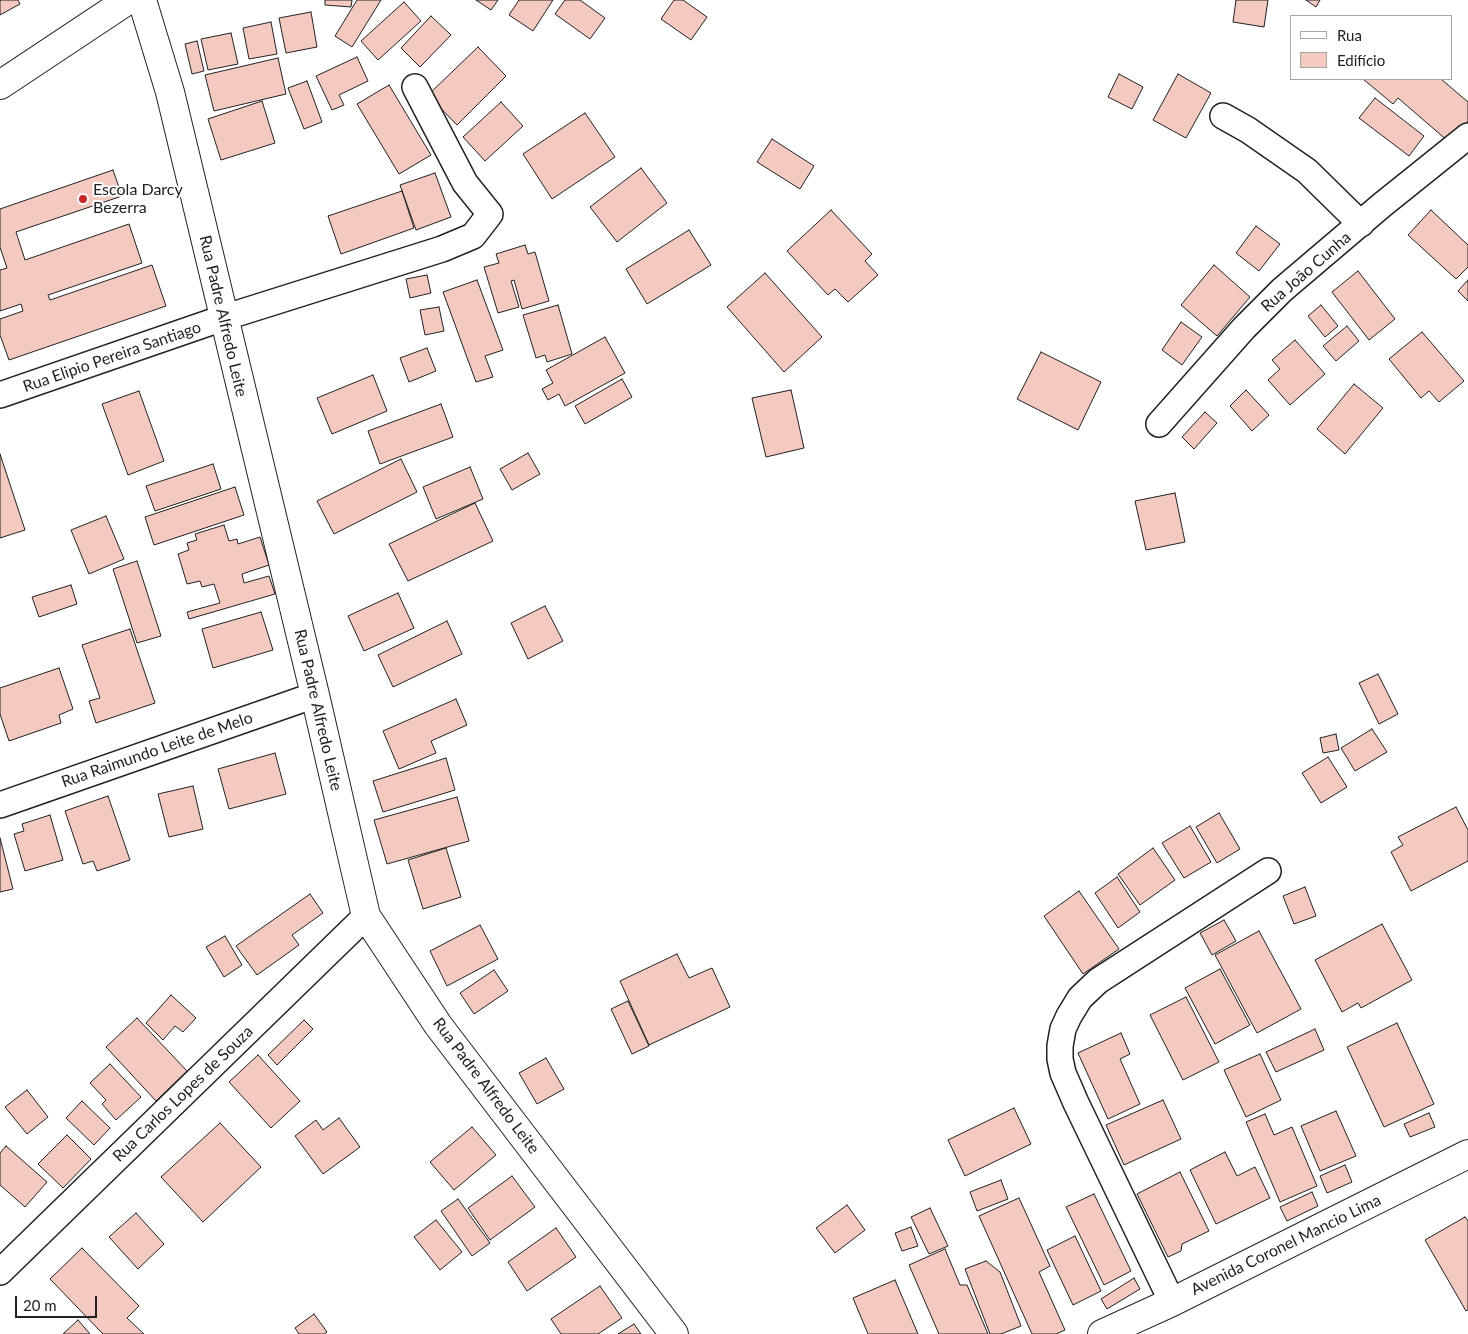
<!DOCTYPE html>
<meta charset="utf-8">
<style>
body{margin:0}
#map{position:relative;width:1468px;height:1334px;overflow:hidden;background:#fff;font-family:Lato,sans-serif}
canvas{display:block}
.legend{position:absolute;left:1290px;top:15px;width:162px;height:65px;box-sizing:border-box;background:#fff;border:1px solid #a7a7a7;margin:0;padding:6px 9px;list-style:none;font-size:15px;color:#222}
.legend li{display:flex;align-items:center;gap:10px;height:25px}
.legend b{width:25px;border:1px solid #a7a7a7}
.scale{position:absolute;left:15px;top:1296px;width:82px;height:22px;box-sizing:border-box;border:2px solid #222;border-top:0;padding-left:6px;font-size:15px;line-height:18px;white-space:nowrap;color:#222;-webkit-text-stroke:4px #fff;paint-order:stroke}
</style>
<div id="map">
<canvas width="1468" height="1334"></canvas>
<ul class="legend">
<li><b style="height:6px;background:#fff"></b>Rua</li>
<li><b style="height:14px;background:#f3c9c0"></b>Edifício</li>
</ul>
<div class="scale">20 m</div>
</div>
<script>
const ctx = document.querySelector('canvas').getContext('2d');
ctx.lineJoin = 'round';
function fill(path, color) {
  ctx.fillStyle = color;
  ctx.fill(path, 'evenodd');
}
function toPath(rows) {
  const path = new Path2D();
  for (const r of rows) {
    path.moveTo(r[0], r[1]);
    for (let i = 2; i < r.length; i += 2) path.lineTo(r[i], r[i + 1]);
  }
  return path;
}
function stroke(path, color, width, dash) {
  ctx.strokeStyle = color;
  ctx.lineWidth = width;
  ctx.lineCap = dash ? 'butt' : 'round';
  ctx.setLineDash(dash || []);
  ctx.stroke(path);
}
function write(font, color, halo, rows, align = 'center') {
  ctx.font = font + ' Lato,sans-serif';
  ctx.lineWidth = 4;
  ctx.setLineDash([]);
  ctx.textBaseline = 'middle';
  ctx.strokeStyle = halo;
  ctx.fillStyle = color;
  for (const [text, x, y, turn = 0] of rows) {
    ctx.save();
    ctx.translate(x, y);
    ctx.rotate((+turn || 0) * Math.PI / 180);
    ctx.textAlign = isNaN(turn) ? turn : align;
    if (halo) ctx.strokeText(text, 0, 0);
    ctx.fillText(text, 0, 0);
    ctx.restore();
  }
}
const building = toPath([
 [0,0,18,0,20,4,0,15,0,0],
 [325,0,352,0,351,7,325,5,325,0],
 [357,0,381,0,352,47,335,36,357,0],
 [476,0,498,0,491,10,476,0],
 [519,0,553,0,533,31,509,15,519,0],
 [565,0,580,0,605,18,590,39,555,14,565,0],
 [674,0,683,0,707,17,691,40,661,19,674,0],
 [1236,0,1268,0,1264,27,1233,22,1236,0],
 [1306,0,1320,0,1316,7,1306,0],
 [404,2,421,21,378,60,361,41,404,2],
 [311,12,317,47,286,53,279,18,311,12],
 [431,16,451,35,420,67,401,48,431,16],
 [271,22,277,54,249,59,243,28,271,22],
 [231,33,238,64,208,70,201,39,231,33],
 [197,41,204,71,192,74,185,44,197,41],
 [478,47,506,76,457,125,428,95,478,47],
 [357,57,368,81,339,95,344,105,332,110,316,76,357,57],
 [278,58,286,94,214,111,205,75,278,58],
 [1119,74,1143,87,1132,109,1108,97,1119,74],
 [1178,74,1211,93,1186,138,1153,120,1178,74],
 [1363,79,1441,79,1468,102,1468,121,1449,142,1398,98,1393,104,1363,79],
 [307,81,322,122,304,129,288,88,307,81],
 [389,85,431,155,399,174,357,104,389,85],
 [1375,98,1424,136,1409,156,1359,118,1375,98],
 [262,101,275,143,221,160,208,119,262,101],
 [501,102,523,126,485,161,463,137,501,102],
 [585,113,615,157,552,199,523,154,585,113],
 [772,139,814,166,800,189,757,162,772,139],
 [641,168,667,203,617,242,590,207,641,168],
 [113,170,122,196,16,232,25,260,129,224,142,263,48,295,50,300,152,265,166,306,9,360,0,335,0,319,23,311,21,304,0,311,0,270,7,268,0,247,0,209,113,170],
 [435,173,451,217,416,230,400,185,435,173],
 [402,191,414,228,341,254,328,216,402,191],
 [831,210,872,254,865,261,878,275,848,302,835,289,828,295,787,251,831,210],
 [1431,210,1468,245,1468,267,1456,279,1408,235,1431,210],
 [1256,226,1280,244,1259,271,1236,253,1256,226],
 [689,230,711,265,647,304,626,269,689,230],
 [525,245,528,254,535,252,549,301,522,309,514,280,511,281,519,307,498,313,484,267,499,263,496,254,525,245],
 [1214,265,1250,297,1217,336,1181,305,1214,265],
 [1358,271,1395,319,1369,340,1332,292,1358,271],
 [765,273,822,337,784,372,727,307,765,273],
 [427,275,431,293,410,298,406,279,427,275],
 [477,280,503,350,485,356,493,377,476,382,443,292,477,280],
 [1468,280,1468,301,1458,291,1468,280],
 [558,305,572,354,547,362,545,355,536,358,523,315,558,305],
 [1321,305,1338,326,1325,337,1308,316,1321,305],
 [439,307,444,331,425,335,420,310,439,307],
 [1181,322,1202,337,1182,365,1162,350,1181,322],
 [1347,326,1359,341,1336,361,1323,346,1347,326],
 [1422,332,1464,381,1439,402,1429,391,1421,398,1389,359,1422,332],
 [605,337,625,373,565,406,559,394,548,400,542,389,553,383,546,370,605,337],
 [1295,340,1325,374,1290,405,1268,380,1280,369,1272,360,1295,340],
 [427,348,436,371,409,382,400,358,427,348],
 [1041,352,1101,382,1078,430,1017,399,1041,352],
 [373,375,387,411,332,434,317,398,373,375],
 [622,379,632,397,585,424,575,406,622,379],
 [1354,384,1383,408,1345,454,1317,429,1354,384],
 [791,390,804,448,766,457,752,398,791,390],
 [1246,390,1269,415,1252,431,1230,406,1246,390],
 [139,391,164,461,128,475,102,404,139,391],
 [441,404,453,437,380,464,368,431,441,404],
 [1205,412,1217,423,1194,449,1182,437,1205,412],
 [528,453,540,474,512,490,500,469,528,453],
 [0,454,25,530,0,538,0,454],
 [401,459,417,492,334,534,317,501,401,459],
 [213,464,221,489,155,511,146,486,213,464],
 [470,467,483,499,436,519,423,487,470,467],
 [235,487,244,515,154,545,145,517,235,487],
 [1175,493,1185,542,1146,550,1135,501,1175,493],
 [475,503,493,541,408,581,389,544,475,503],
 [106,516,124,559,89,574,71,530,106,516],
 [224,525,229,541,237,539,238,544,260,537,269,565,242,574,244,583,269,576,275,594,189,619,187,612,220,603,214,584,202,587,200,581,187,584,178,554,189,550,187,543,197,540,195,534,224,525],
 [137,561,161,636,137,643,113,569,137,561],
 [71,585,77,604,39,617,32,597,71,585],
 [398,593,414,628,364,651,348,616,398,593],
 [545,606,563,641,528,659,511,623,545,606],
 [261,612,273,650,213,668,202,629,261,612],
 [447,621,462,654,393,687,378,655,447,621],
 [130,629,155,703,96,723,89,701,100,698,82,645,130,629],
 [59,668,73,709,59,715,61,723,9,741,0,714,0,688,59,668],
 [1378,674,1398,714,1379,724,1359,683,1378,674],
 [456,699,467,725,431,741,436,753,399,769,383,731,456,699],
 [1372,729,1387,752,1355,771,1341,748,1372,729],
 [1336,734,1339,750,1323,753,1320,738,1336,734],
 [275,753,286,794,229,809,218,769,275,753],
 [1328,757,1347,787,1321,803,1302,773,1328,757],
 [446,758,455,790,383,812,373,781,446,758],
 [193,786,203,829,169,837,158,794,193,786],
 [108,796,130,860,97,871,93,861,83,864,65,811,108,796],
 [457,797,469,841,387,864,374,820,457,797],
 [1456,807,1468,830,1468,861,1411,891,1391,852,1403,845,1398,837,1456,807],
 [1219,813,1240,849,1217,863,1196,827,1219,813],
 [50,815,63,860,25,871,14,834,24,831,22,824,50,815],
 [1190,826,1211,862,1184,878,1162,843,1190,826],
 [0,838,13,889,0,892,0,838],
 [446,848,461,897,423,909,408,860,446,848],
 [1153,848,1175,880,1140,905,1118,874,1153,848],
 [1117,877,1140,912,1118,928,1095,893,1117,877],
 [1305,887,1316,916,1294,924,1283,896,1305,887],
 [1079,891,1119,949,1083,974,1044,916,1079,891],
 [310,894,323,913,292,935,299,945,257,975,236,946,310,894],
 [1224,920,1236,941,1212,955,1200,933,1224,920],
 [1382,924,1412,980,1361,1008,1358,1003,1342,1012,1315,960,1382,924],
 [480,925,498,959,447,986,430,951,480,925],
 [1259,931,1301,1009,1257,1033,1215,955,1259,931],
 [225,936,242,965,224,977,206,947,225,936],
 [677,954,689,978,712,968,730,1007,649,1045,620,981,677,954],
 [1220,969,1250,1025,1215,1044,1185,988,1220,969],
 [494,970,508,991,474,1014,460,993,494,970],
 [171,995,196,1018,183,1032,175,1026,163,1040,146,1023,171,995],
 [1186,997,1219,1062,1183,1080,1150,1015,1186,997],
 [628,1001,649,1046,632,1054,611,1009,628,1001],
 [137,1018,187,1071,156,1101,106,1047,137,1018],
 [304,1020,313,1029,277,1065,268,1055,304,1020],
 [1397,1023,1434,1104,1384,1127,1347,1047,1397,1023],
 [1315,1029,1324,1050,1276,1072,1266,1052,1315,1029],
 [1121,1033,1130,1054,1120,1059,1140,1104,1108,1119,1078,1053,1121,1033],
 [1260,1054,1281,1100,1246,1117,1224,1070,1260,1054],
 [258,1055,300,1101,271,1128,229,1082,258,1055],
 [546,1058,564,1089,537,1104,519,1073,546,1058],
 [110,1064,141,1097,116,1120,102,1104,106,1100,90,1083,110,1064],
 [27,1090,48,1117,27,1134,5,1107,27,1090],
 [1163,1100,1181,1139,1124,1165,1106,1125,1163,1100],
 [82,1101,110,1128,94,1145,66,1118,82,1101],
 [1014,1108,1031,1144,965,1176,948,1140,1014,1108],
 [1336,1111,1356,1156,1320,1171,1301,1126,1336,1111],
 [1429,1113,1435,1127,1410,1137,1404,1124,1429,1113],
 [1265,1114,1274,1135,1292,1127,1317,1186,1280,1202,1246,1122,1265,1114],
 [339,1118,360,1147,323,1174,295,1136,316,1120,323,1130,339,1118],
 [220,1123,261,1167,203,1222,161,1177,220,1123],
 [472,1127,496,1155,454,1190,430,1162,472,1127],
 [67,1135,91,1159,63,1188,38,1164,67,1135],
 [6,1146,47,1182,25,1207,0,1185,0,1153,6,1146],
 [1225,1152,1237,1176,1255,1167,1270,1198,1216,1224,1190,1170,1225,1152],
 [1345,1165,1352,1182,1327,1193,1320,1176,1345,1165],
 [1180,1172,1209,1231,1182,1244,1181,1251,1168,1257,1137,1194,1180,1172],
 [512,1176,535,1207,490,1240,468,1208,512,1176],
 [1001,1180,1008,1199,977,1211,970,1192,1001,1180],
 [1312,1192,1318,1206,1287,1221,1280,1207,1312,1192],
 [1094,1194,1131,1271,1104,1285,1066,1207,1094,1194],
 [1019,1198,1050,1266,1039,1272,1065,1330,1056,1334,1032,1334,979,1216,1019,1198],
 [458,1199,490,1243,472,1256,441,1211,458,1199],
 [847,1205,865,1230,835,1253,816,1228,847,1205],
 [930,1208,948,1246,929,1254,911,1217,930,1208],
 [136,1213,164,1244,138,1269,109,1237,136,1213],
 [1465,1217,1468,1221,1468,1310,1466,1311,1425,1240,1465,1217],
 [436,1220,462,1252,440,1270,414,1237,436,1220],
 [911,1227,918,1246,902,1251,895,1233,911,1227],
 [556,1228,576,1257,527,1291,508,1262,556,1228],
 [1075,1236,1101,1291,1073,1305,1047,1250,1075,1236],
 [82,1248,139,1306,127,1318,144,1334,103,1334,50,1279,82,1248],
 [945,1249,960,1285,967,1285,988,1334,939,1334,909,1265,945,1249],
 [986,1261,1000,1272,1021,1326,1001,1334,990,1334,965,1269,986,1261],
 [1134,1278,1140,1289,1107,1309,1101,1299,1134,1278],
 [895,1280,918,1334,868,1334,853,1298,895,1280],
 [600,1286,622,1318,598,1334,561,1334,551,1319,600,1286],
 [314,1314,327,1332,324,1334,299,1334,295,1328,314,1314],
 [78,1320,90,1334,63,1334,78,1320],
 [634,1324,641,1334,618,1334,634,1324]
]);
const minor = toPath([
 [1223,116,1248,130,1307,171,1361,224],
 [0,395,223,318,442,249,473,236,490,214,465,183,415,87],
 [1159,424,1244,328,1282,290,1382,205,1468,136],
 [0,805,315,695],
 [0,1272,366,916],
 [1172,1302,1076,1103,1063,1073,1060,1059,1060,1046,1063,1029,1069,1016,1080,998,1098,981,1268,871]
]);
const tertiary = toPath([
 [142,0,170,92,315,695,366,916,438,1025,674,1334],
 [1102,1334,1172,1302,1468,1154]
]);
const secondary = toPath([
 [0,85,128,0]
]);
const markers = [
 [83,199,5,"#c62828"]
];
const poiNames = [
 ["Escola Darcy",93,190],
 ["Bezerra",93,208]
];
const streetNames = [
 ["Rua João Cunha",1306,272,-41],
 ["Rua Padre Alfredo Leite",223,316,77],
 ["Rua Elipio Pereira Santiago",112,357,-19],
 ["Rua Padre Alfredo Leite",318,710,77],
 ["Rua Raimundo Leite de Melo",157,750,-19],
 ["Rua Padre Alfredo Leite",486,1086,53],
 ["Rua Carlos Lopes de Souza",183,1094,-44],
 ["Avenida Coronel Mancio Lima",1286,1245,-26]
];
fill(building, '#f3c9c0');
stroke(building, '#222', 1);
stroke(minor, '#222', 28);
stroke(tertiary, '#222', 30);
stroke(secondary, '#222', 30);
stroke(minor, '#fff', 25);
stroke(tertiary, '#fff', 28);
stroke(secondary, '#fff', 28);
for (const [x, y, r, color] of markers) {
  const dot = new Path2D();
  dot.arc(x, y, r, 0, 2 * Math.PI);
  ctx.fillStyle = color;
  ctx.fill(dot);
  stroke(dot, '#fff', 2);
}
write('16px', '#222', '#fff', poiNames, 'left');
write('16px', '#222', '#fff', streetNames);
</script>
